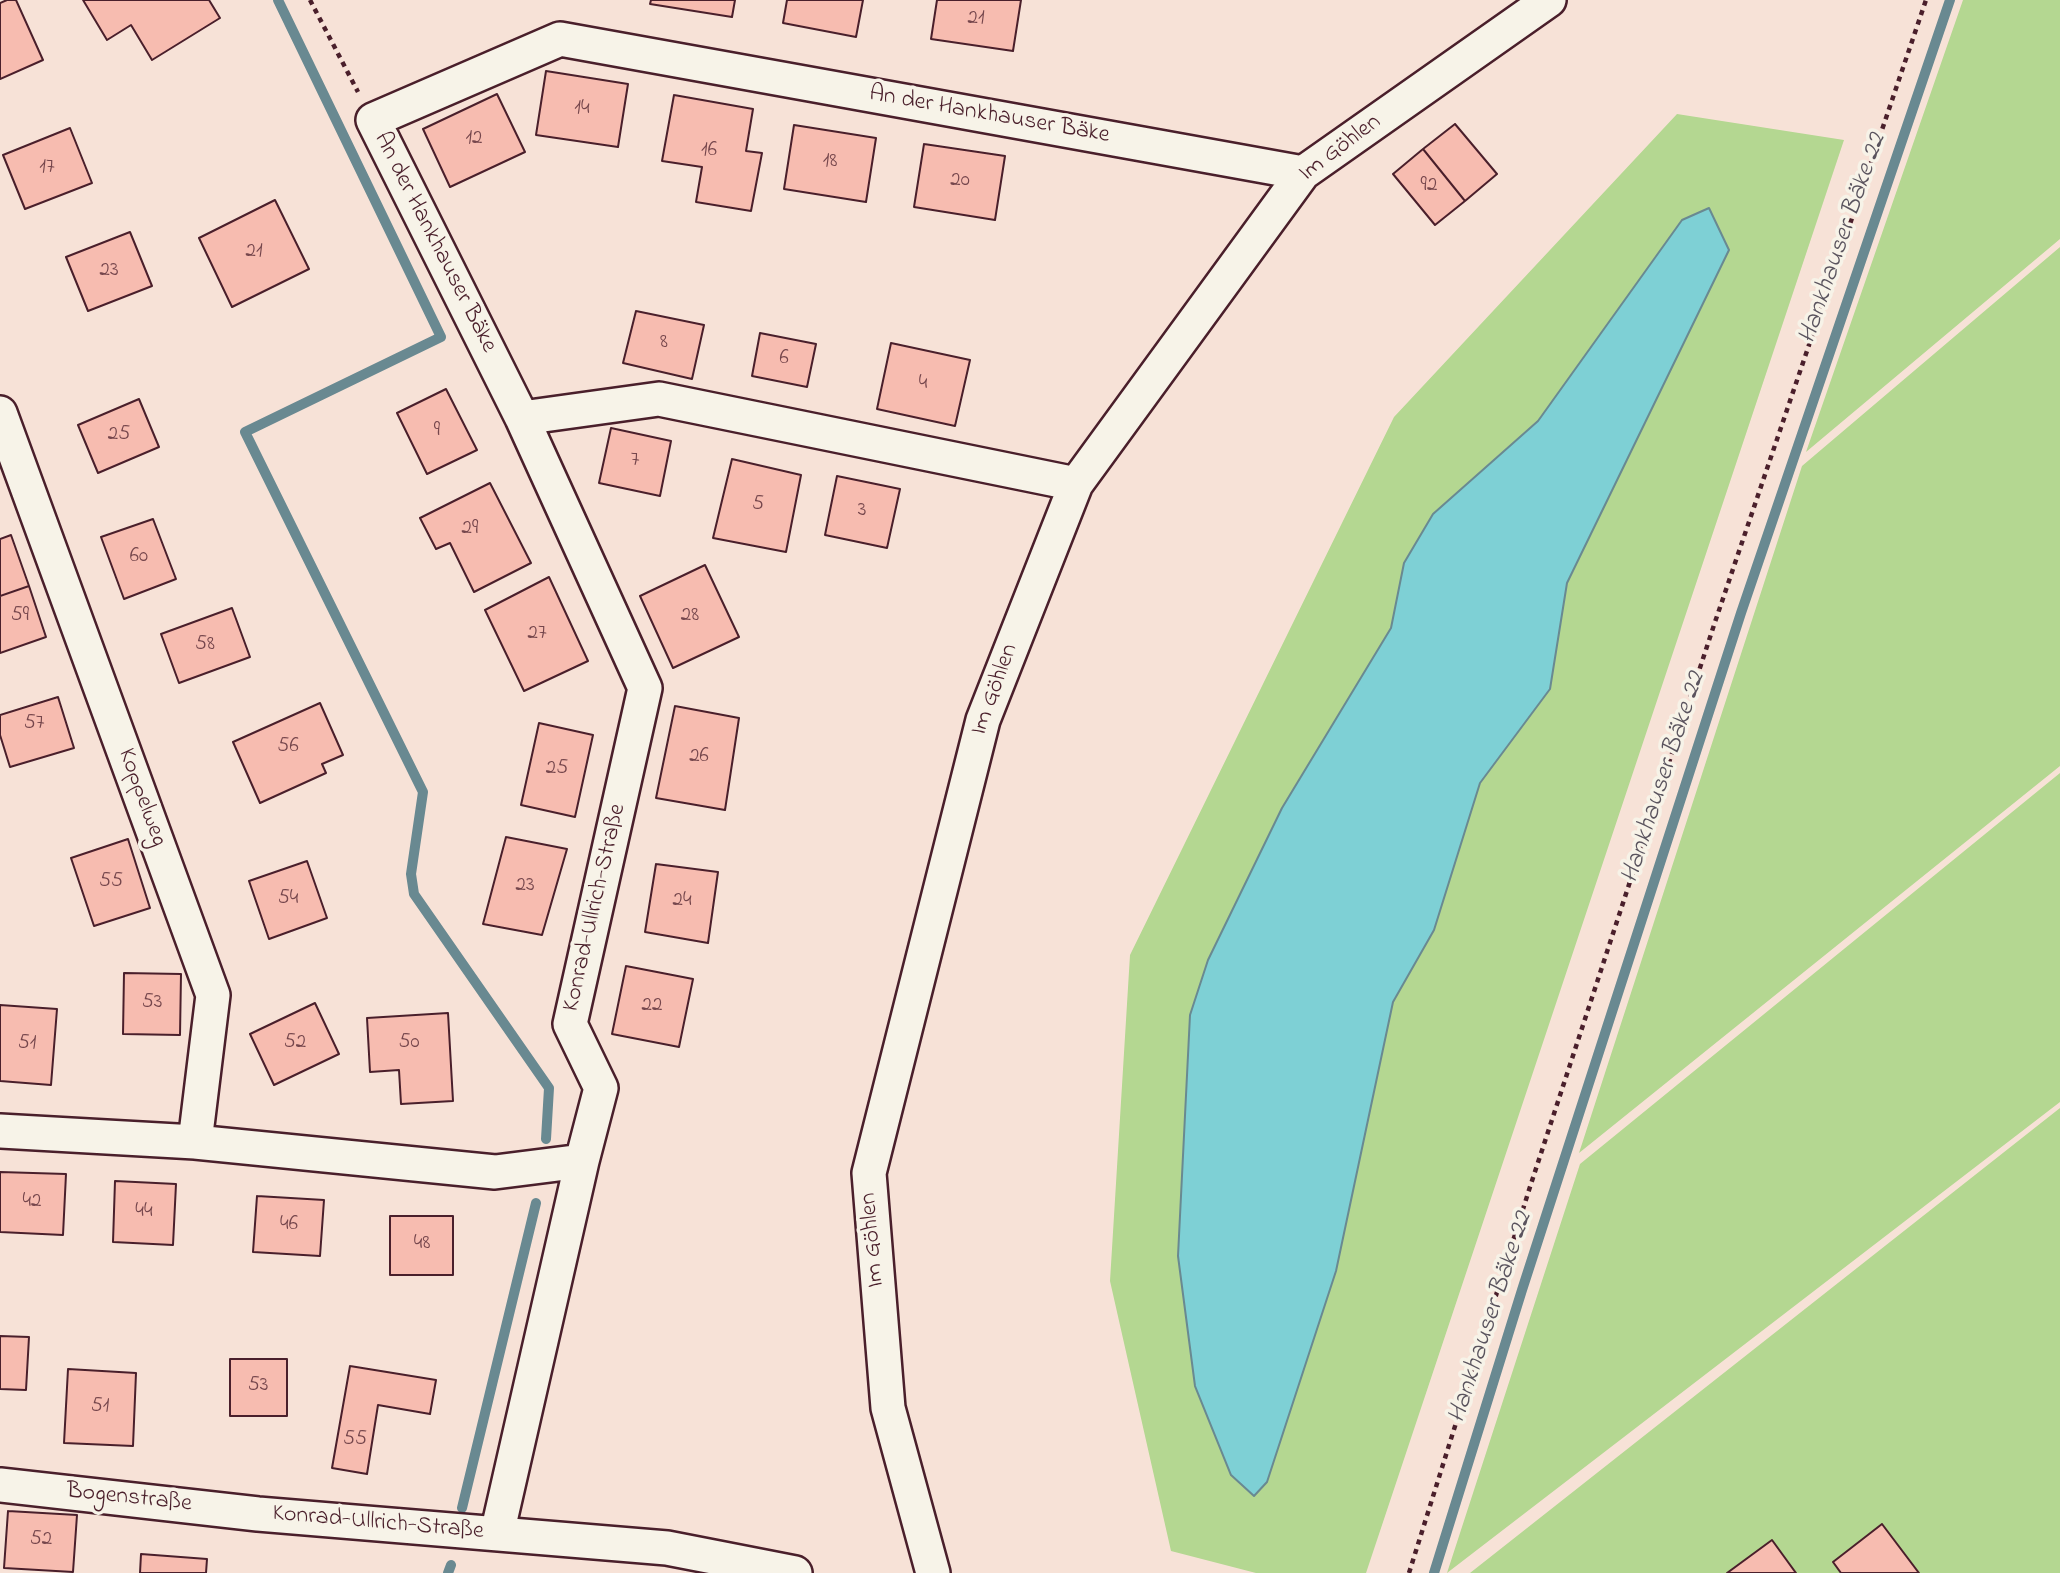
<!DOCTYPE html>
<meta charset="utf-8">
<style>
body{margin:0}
canvas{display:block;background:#f7e2d7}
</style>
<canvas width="2060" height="1573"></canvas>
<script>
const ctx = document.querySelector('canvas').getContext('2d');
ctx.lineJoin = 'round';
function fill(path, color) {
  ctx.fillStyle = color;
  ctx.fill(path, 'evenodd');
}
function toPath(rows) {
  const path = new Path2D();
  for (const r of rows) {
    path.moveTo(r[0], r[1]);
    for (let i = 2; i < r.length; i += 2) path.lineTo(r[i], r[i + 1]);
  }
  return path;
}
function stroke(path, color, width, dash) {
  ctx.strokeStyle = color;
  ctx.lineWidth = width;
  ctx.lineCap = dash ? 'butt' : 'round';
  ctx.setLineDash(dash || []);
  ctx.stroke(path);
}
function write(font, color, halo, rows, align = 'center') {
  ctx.font = font + ' "Indie Flower",sans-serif';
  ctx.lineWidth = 7;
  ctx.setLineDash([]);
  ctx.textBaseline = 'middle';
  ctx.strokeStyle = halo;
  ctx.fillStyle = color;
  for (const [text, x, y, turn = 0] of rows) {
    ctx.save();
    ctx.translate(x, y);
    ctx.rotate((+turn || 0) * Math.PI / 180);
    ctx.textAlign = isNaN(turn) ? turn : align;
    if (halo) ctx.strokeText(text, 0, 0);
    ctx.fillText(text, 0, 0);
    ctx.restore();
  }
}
const green = toPath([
 [1963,0,2060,0,2060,239,1806,452],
 [1677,114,1844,140,1366,1573,1256,1573,1171,1551,1110,1281,1130,955,1394,417],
 [1682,220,1729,250,1567,583,1550,689,1480,783,1434,930,1393,1002,1336,1271,1267,1481,1254,1495,1208,960,1282,808,1391,628,1404,563,1433,514,1538,421],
 [2060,247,2060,766,1579,1153,1802,466],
 [2060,773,2060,1102,1447,1573,1580,1164],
 [2060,1108,2060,1573,1470,1573]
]);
const water = toPath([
 [1709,208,1729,250,1567,583,1550,689,1480,783,1434,930,1393,1002,1336,1271,1267,1482,1254,1496,1231,1475,1195,1386,1178,1256,1190,1015,1208,960,1282,808,1391,628,1404,563,1433,514,1538,421,1682,220,1709,208]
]);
const stream = toPath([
 [278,0,441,337,245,432,423,792,411,874,414,894,549,1088,546,1139],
 [462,1508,536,1203],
 [448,1573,451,1565],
 [1434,1573,1522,1290,1741,613,1950,0]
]);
const building = toPath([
 [7,0,16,0,43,60,0,79,0,3,7,0],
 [83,0,209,0,220,18,152,60,131,25,107,40,83,0],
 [651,0,735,0,732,17,650,4,651,0],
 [787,0,863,0,856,37,783,23,787,0],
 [937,0,1021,0,1013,51,931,39,937,0],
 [546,71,628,84,618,147,536,135,546,71],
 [497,94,525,152,450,187,423,129,497,94],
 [674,95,753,109,746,151,762,153,751,211,696,202,702,167,662,161,674,95],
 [1455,124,1497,174,1465,201,1423,149,1455,124],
 [794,125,876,138,866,202,784,189,794,125],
 [70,128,92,183,25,209,3,155,70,128],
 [924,144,1005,156,995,220,914,207,924,144],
 [1423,149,1465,201,1435,225,1393,174,1423,149],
 [275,200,309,269,232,307,199,238,275,200],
 [130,232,152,286,88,311,66,257,130,232],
 [636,311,704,325,692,379,623,363,636,311],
 [760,333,816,344,807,387,752,376,760,333],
 [891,343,970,360,955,426,877,409,891,343],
 [446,389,477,450,427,474,397,413,446,389],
 [139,399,159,447,98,473,78,425,139,399],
 [611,428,671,441,660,496,599,483,611,428],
 [732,459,801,475,786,552,713,538,732,459],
 [837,476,900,489,887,548,825,535,837,476],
 [490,483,531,563,474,592,450,543,436,549,420,518,490,483],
 [153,519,176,579,124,599,101,537,153,519],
 [11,535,29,586,0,596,0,539,11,535],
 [705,565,739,637,673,668,640,596,705,565],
 [549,577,588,661,524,691,485,610,549,577],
 [29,586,46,637,0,653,0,596,29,586],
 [232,608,250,657,179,683,161,634,232,608],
 [58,697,74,748,10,767,0,735,0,715,58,697],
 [320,703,343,755,322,764,326,773,260,803,233,742,320,703],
 [675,706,739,718,725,810,656,798,675,706],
 [539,723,593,735,575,817,521,805,539,723],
 [506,837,567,849,542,935,483,924,506,837],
 [128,839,150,908,94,926,71,858,128,839],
 [307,861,327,918,269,939,249,881,307,861],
 [656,864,718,872,708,943,645,932,656,864],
 [626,966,693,979,679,1047,612,1034,626,966],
 [124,973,181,974,180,1035,123,1034,124,973],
 [315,1003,339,1054,274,1085,250,1034,315,1003],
 [0,1005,57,1009,51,1085,0,1081,0,1005],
 [448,1013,453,1101,401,1104,399,1070,370,1072,367,1018,448,1013],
 [0,1172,66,1174,63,1235,0,1232,0,1172],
 [115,1181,176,1184,173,1245,113,1242,115,1181],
 [257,1196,324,1200,320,1256,253,1252,257,1196],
 [390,1216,453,1216,453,1275,390,1275,390,1216],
 [0,1336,29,1337,26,1390,0,1389,0,1336],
 [230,1359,287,1359,287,1416,230,1416,230,1359],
 [350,1366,436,1380,430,1414,378,1405,367,1474,332,1468,350,1366],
 [68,1369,136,1373,133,1446,64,1443,68,1369],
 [8,1511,77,1515,73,1572,4,1568,8,1511],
 [1882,1524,1919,1573,1841,1573,1833,1562,1882,1524],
 [1772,1540,1796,1573,1727,1573,1772,1540],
 [141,1554,207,1559,206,1573,140,1573,141,1554]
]);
const path = toPath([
 [310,0,358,92],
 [1409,1573,1529,1190,1714,625,1926,0]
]);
const street = toPath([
 [0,413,213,995,195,1142,0,1131],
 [522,418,659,399,1076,484],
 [195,1142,495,1172,582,1161],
 [0,1485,258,1514,667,1548,795,1573],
 [497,1534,582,1161,601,1088,570,1024,645,688,522,418,373,120,560,39,1303,173],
 [933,1573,888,1408,869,1173,983,720,1076,484,1303,173,1549,0]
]);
const numberNames = [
 ["21",976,20],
 ["14",582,110],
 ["12",474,140],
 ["16",709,152],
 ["18",830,163],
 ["17",47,169],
 ["20",960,182],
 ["92",1429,187],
 ["21",254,253],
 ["23",109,272],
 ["8",664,344],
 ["6",784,360],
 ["4",923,385],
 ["9",437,432],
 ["25",119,436],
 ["7",635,462],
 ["5",758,506],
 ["3",862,512],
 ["29",470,530],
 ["60",139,558],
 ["59",20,617],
 ["28",690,617],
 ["27",537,635],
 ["58",205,646],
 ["57",34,725],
 ["56",288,748],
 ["26",699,758],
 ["25",557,770],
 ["55",111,883],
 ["23",525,887],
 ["54",288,900],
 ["24",682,902],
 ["53",152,1004],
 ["22",652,1007],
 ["52",295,1044],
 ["50",409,1044],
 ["51",27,1045],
 ["42",32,1203],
 ["44",144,1213],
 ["46",289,1226],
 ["48",422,1245],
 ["53",258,1387],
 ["51",100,1408],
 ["55",355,1441],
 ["52",41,1541]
];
const streetNames = [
 ["An der Hankhauser Bäke",989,116,10],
 ["Im Göhlen",1341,149,-37],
 ["An der Hankhauser Bäke",434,243,63],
 ["Im Göhlen",996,690,-70],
 ["Koppelweg",141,798,70],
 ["Konrad-Ullrich-Straße",596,908,-77],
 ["Im Göhlen",874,1240,-95],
 ["Bogenstraße",129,1499,6],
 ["Konrad-Ullrich-Straße",378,1524,5]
];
const waterNames = [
 ["Hankhauser Bäke 22",1844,239,-71],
 ["Hankhauser Bäke 22",1665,778,-72],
 ["Hankhauser Bäke 22",1492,1318,-72]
];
fill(green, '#b4d791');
fill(water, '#7ed0d5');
stroke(water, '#698991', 2);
stroke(stream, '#698991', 10);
fill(building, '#f7bcb0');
stroke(building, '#4a1f2b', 2);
stroke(street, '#4a1f2b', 38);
stroke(path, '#4a1f2b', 4.5, [5, 5]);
stroke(street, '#f7f3e8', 33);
write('21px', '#75464c', null, numberNames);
write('24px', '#4a1f2b', '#f7f3e8', streetNames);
write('italic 26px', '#5a545e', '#f7f3e8', waterNames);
</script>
